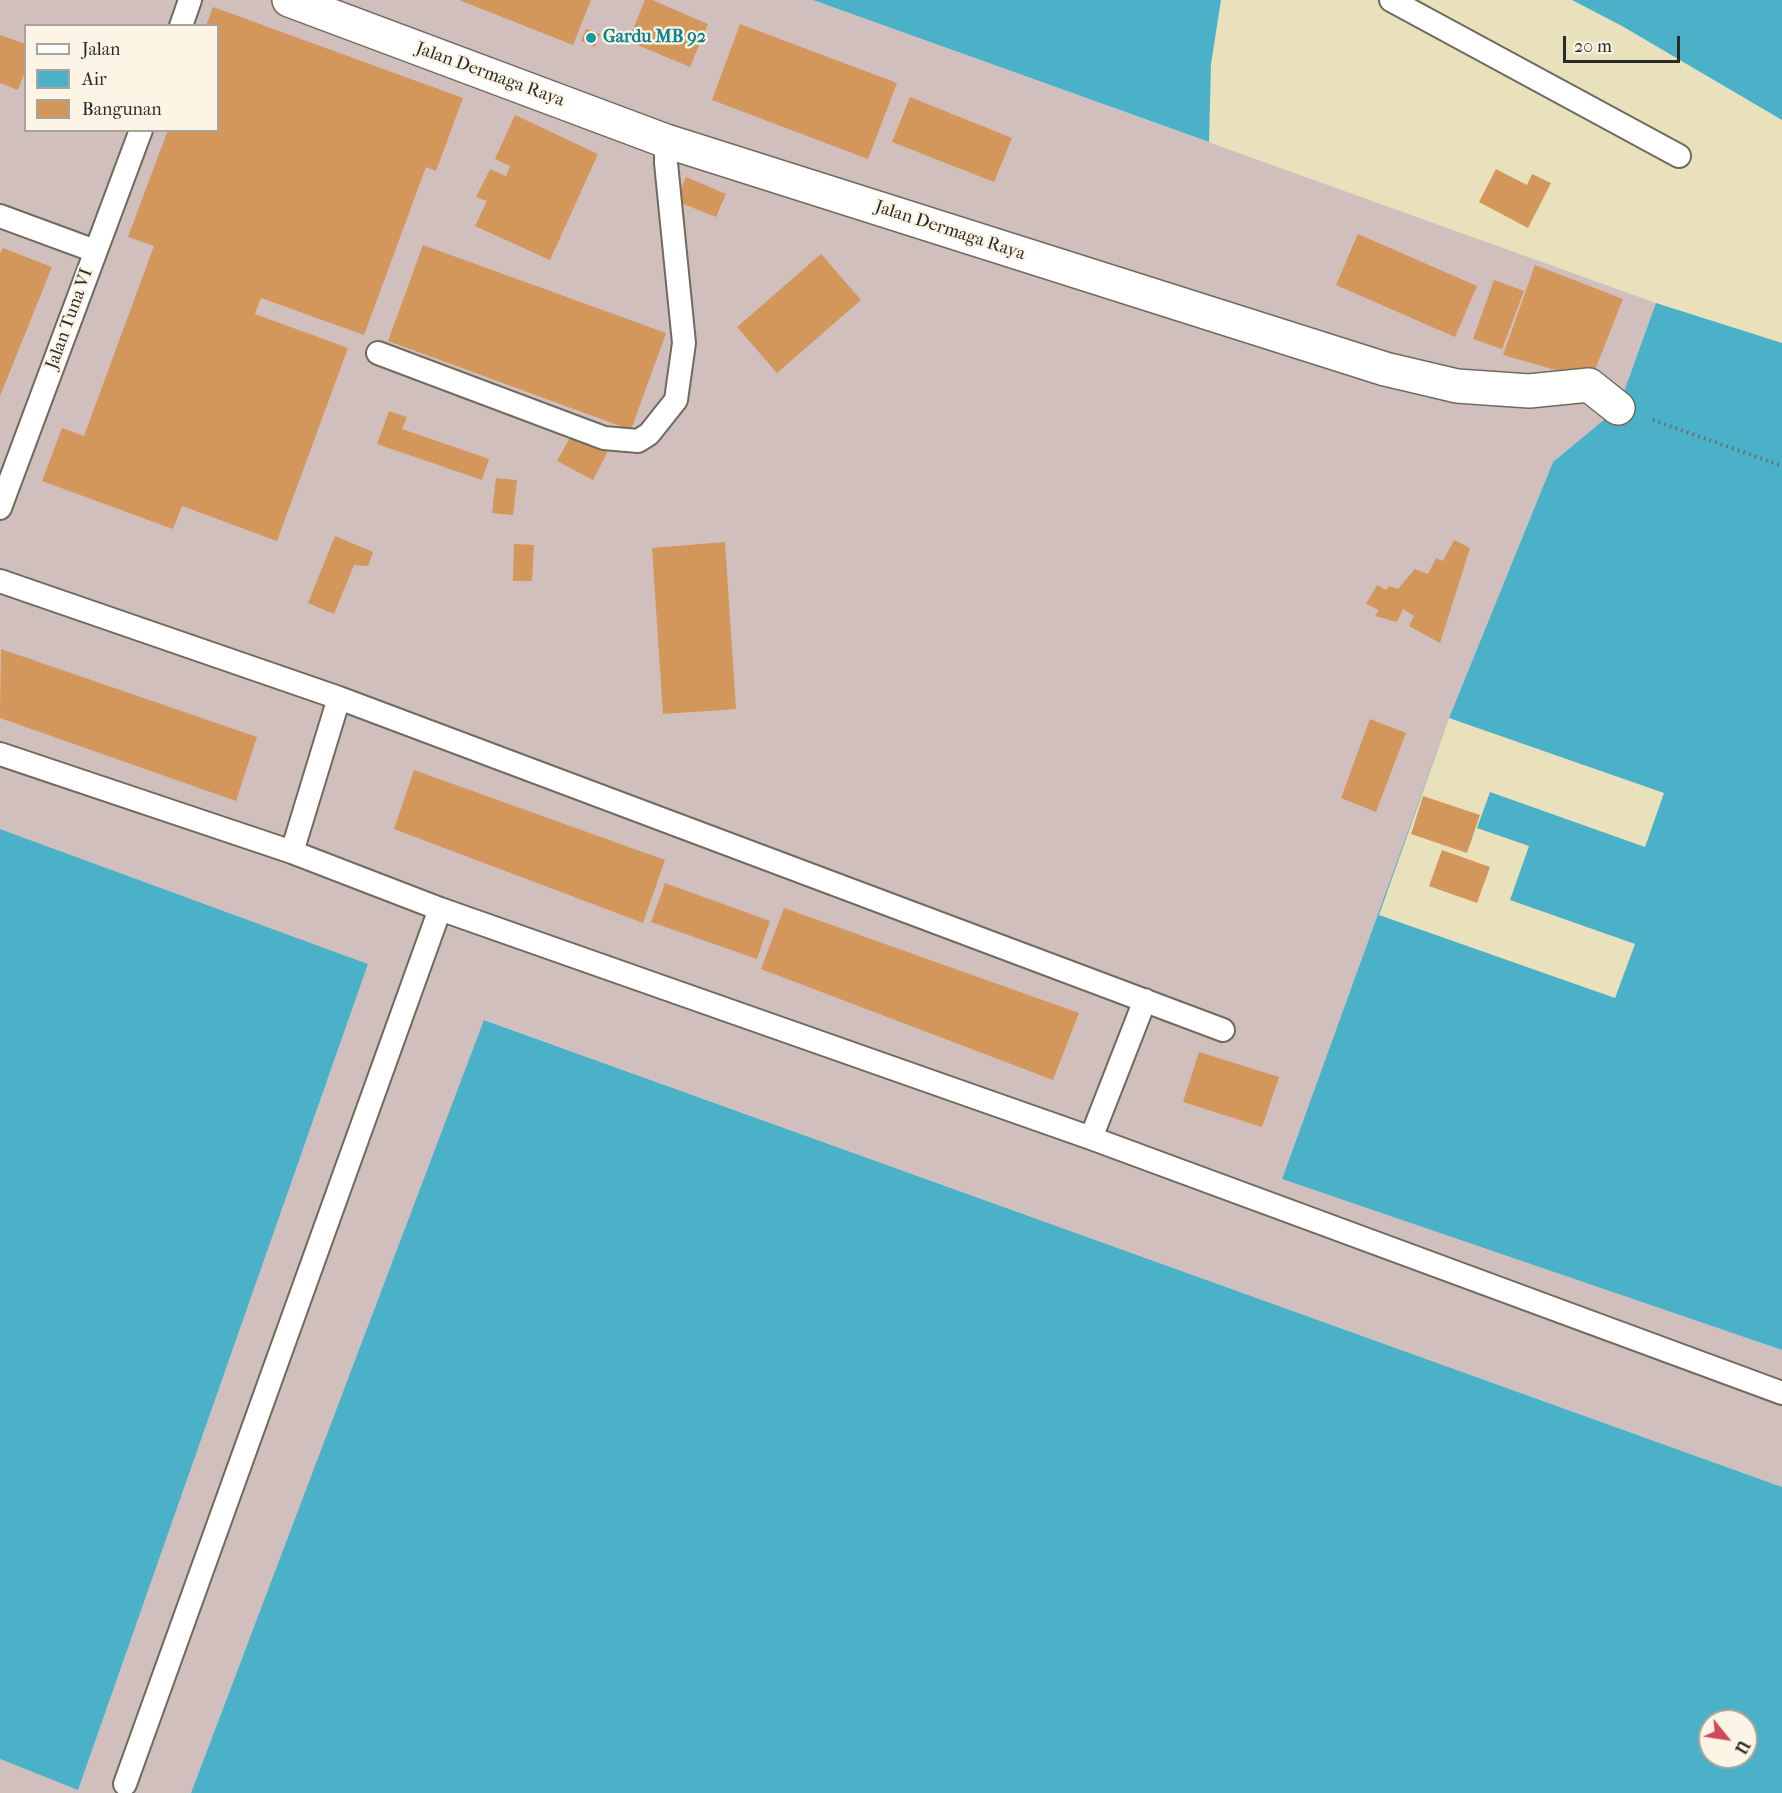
<!DOCTYPE html>
<style>
body{margin:0}
#map{position:relative;width:1782px;height:1793px;overflow:hidden;background:#e9e1bc;font-family:"IM FELL French Canon",serif}
canvas{display:block}
.legend{position:absolute;left:24px;top:24px;width:195px;height:108px;box-sizing:border-box;background:#fcf5e5;border:2px solid #a8a49b;margin:0;padding:8px 10px;list-style:none;font-size:18px;color:#2b2b2b}
.legend li{display:flex;align-items:center;gap:12px;height:30px}
.legend b{width:30px;border:2px solid #a8a49b}
.north{position:absolute;left:1698px;top:1709px;width:60px;height:60px;box-sizing:border-box;background:#fcf5e5;border:2px solid #a8a49b;border-radius:50%;rotate:120deg;font-size:16px;font-weight:700;line-height:24px;text-align:center;color:#2b2b2b}
.north::after{content:'';display:block;margin:auto;width:21px;height:27px;background:#d1495b;clip-path:polygon(50% 0,100% 100%,50% 72%,0 100%)}
.scale{position:absolute;left:1563px;top:36px;width:117px;height:27px;box-sizing:border-box;border:3px solid #2b2b2b;border-top:0;padding-left:8px;font-size:18px;line-height:21px;white-space:nowrap;color:#2b2b2b;-webkit-text-stroke:4px #fcf5e5;paint-order:stroke}
</style>
<div id="map">
<canvas width="1782" height="1793"></canvas>
<ul class="legend">
<li><b style="height:8px;background:#fff"></b>Jalan</li>
<li><b style="height:16px;background:#4ab1c9"></b>Air</li>
<li><b style="height:16px;background:#d3965b"></b>Bangunan</li>
</ul>
<div class="north">U</div>
<div class="scale">20 m</div>
</div>
<script>
const ctx = document.querySelector('canvas').getContext('2d');
ctx.lineJoin = 'round';
function fill(path, color) {
  ctx.fillStyle = color;
  ctx.fill(path, 'evenodd');
}
function toPath(rows) {
  const path = new Path2D();
  for (const r of rows) {
    path.moveTo(r[0], r[1]);
    for (let i = 2; i < r.length; i += 2) path.lineTo(r[i], r[i + 1]);
  }
  return path;
}
function stroke(path, color, width, dash) {
  ctx.strokeStyle = color;
  ctx.lineWidth = width;
  ctx.lineCap = dash ? 'butt' : 'round';
  ctx.setLineDash(dash || []);
  ctx.stroke(path);
}
function write(font, color, halo, rows, align = 'center') {
  ctx.font = font + ' "IM FELL French Canon",serif';
  ctx.lineWidth = 4.5;
  ctx.setLineDash([]);
  ctx.textBaseline = 'middle';
  ctx.strokeStyle = halo;
  ctx.fillStyle = color;
  for (const [text, x, y, turn = 0] of rows) {
    ctx.save();
    ctx.translate(x, y);
    ctx.rotate((+turn || 0) * Math.PI / 180);
    ctx.textAlign = isNaN(turn) ? turn : align;
    if (halo) ctx.strokeText(text, 0, 0);
    ctx.fillText(text, 0, 0);
    ctx.restore();
  }
}
const industrial = toPath([
 [0,0,813,0,1656,303,1618,408,1553,462,1449,718,1282,1179,1782,1350,1782,1487,485,1020,191,1793,0,1793,0,1759,78,1789,368,964,0,829],
 [26,26,218,26,218,130,26,130]
]);
const water = toPath([
 [813,0,1221,0,1211,64,1209,142],
 [1572,0,1782,0,1782,120,1622,26],
 [1656,303,1782,343,1782,1350,1282,1179,1449,718,1553,462,1618,408],
 [0,829,368,964,78,1790,0,1759],
 [484,1020,1782,1487,1782,1793,191,1793],
 [1710,1721,1746,1721,1746,1757,1710,1757]
]);
const pier = toPath([
 [1449,718,1664,793,1645,847,1490,792,1477,828,1529,846,1510,900,1635,944,1615,998,1379,915]
]);
const building = toPath([
 [459,0,591,0,573,45],
 [645,0,652,0,708,24,690,67,628,41],
 [213,7,463,98,436,171,426,167,364,335,261,298,255,314,348,348,277,541,182,506,173,529,42,481,62,428,84,436,154,246,128,237,168,130,218,130,218,26,206,26],
 [740,24,897,83,868,159,712,100],
 [586,29,600,34,595,47,581,41],
 [0,35,26,44,26,69,18,90,0,83],
 [910,97,1012,138,994,182,892,142],
 [515,115,598,154,550,260,475,226,487,201,476,197,490,169,506,176,510,166,495,159],
 [1496,169,1527,185,1532,174,1551,183,1528,228,1479,202],
 [686,177,726,194,716,217,676,201],
 [1358,234,1477,286,1455,337,1336,285],
 [423,245,666,333,631,430,388,341],
 [3,248,52,267,0,396,0,253],
 [821,254,861,300,777,373,737,327],
 [1535,265,1623,299,1591,380,1503,355],
 [1494,280,1524,291,1502,349,1473,339],
 [389,411,407,417,402,429,489,459,482,480,377,444],
 [573,432,608,451,593,480,557,461],
 [496,478,517,480,513,515,492,513],
 [335,536,373,552,368,566,354,565,334,614,308,603],
 [1454,540,1470,548,1440,643,1409,626,1414,616,1403,609,1397,622,1375,616,1379,610,1366,604,1377,585,1386,590,1389,586,1398,589,1415,569,1428,574,1436,558,1443,561],
 [725,542,736,709,663,714,652,548],
 [514,544,534,545,532,581,513,581],
 [1,649,257,737,236,801,0,718],
 [1370,719,1406,733,1376,812,1341,798],
 [414,770,665,860,643,923,394,829],
 [1423,796,1480,815,1467,853,1411,834],
 [1442,850,1490,867,1477,903,1429,886],
 [665,883,770,921,757,959,651,922],
 [784,908,1079,1013,1053,1080,761,969],
 [1199,1052,1279,1077,1262,1127,1183,1102]
]);
const path = toPath([
 [1653,420,1782,466]
]);
const lane = toPath([
 [1391,0,1679,156],
 [181,26,190,0],
 [0,216,95,251],
 [378,353,604,438,638,441,649,434,676,400,684,343,666,163,666,141],
 [0,508,141,130],
 [0,581,339,698,1223,1030],
 [0,754,292,852,440,909,1091,1138,1782,1393],
 [292,852,339,698],
 [1091,1138,1145,1000],
 [125,1784,440,909]
]);
const street = toPath([
 [289,0,666,141,1385,369,1457,386,1529,391,1589,385,1618,408]
]);
const markers = [
 [591,38,6,"#0f9aa8"]
];
const cultureNames = [
 ["Gardu MB 92",603,38]
];
const streetNames = [
 ["Jalan Dermaga Raya",490,75,20],
 ["Jalan Dermaga Raya",950,231,18],
 ["Jalan Tuna VI",70,319,-70]
];
fill(industrial, '#d1bfbe');
fill(water, '#4ab1c9');
fill(pier, '#e9e1bc');
fill(building, '#d3965b');
stroke(lane, '#6e6b5e', 26);
stroke(street, '#6e6b5e', 36);
stroke(path, '#6e6b5e', 4, [1.5, 4.5]);
stroke(lane, '#fff', 22);
stroke(street, '#fff', 33);
for (const [x, y, r, color] of markers) {
  const dot = new Path2D();
  dot.arc(x, y, r, 0, 2 * Math.PI);
  ctx.fillStyle = color;
  ctx.fill(dot);
  stroke(dot, '#fcf5e5', 2);
}
write('bold 18px', '#0d838f', '#fcf5e5', cultureNames, 'left');
write('18px', '#2b2b2b', '#fcf5e5', streetNames);
</script>
